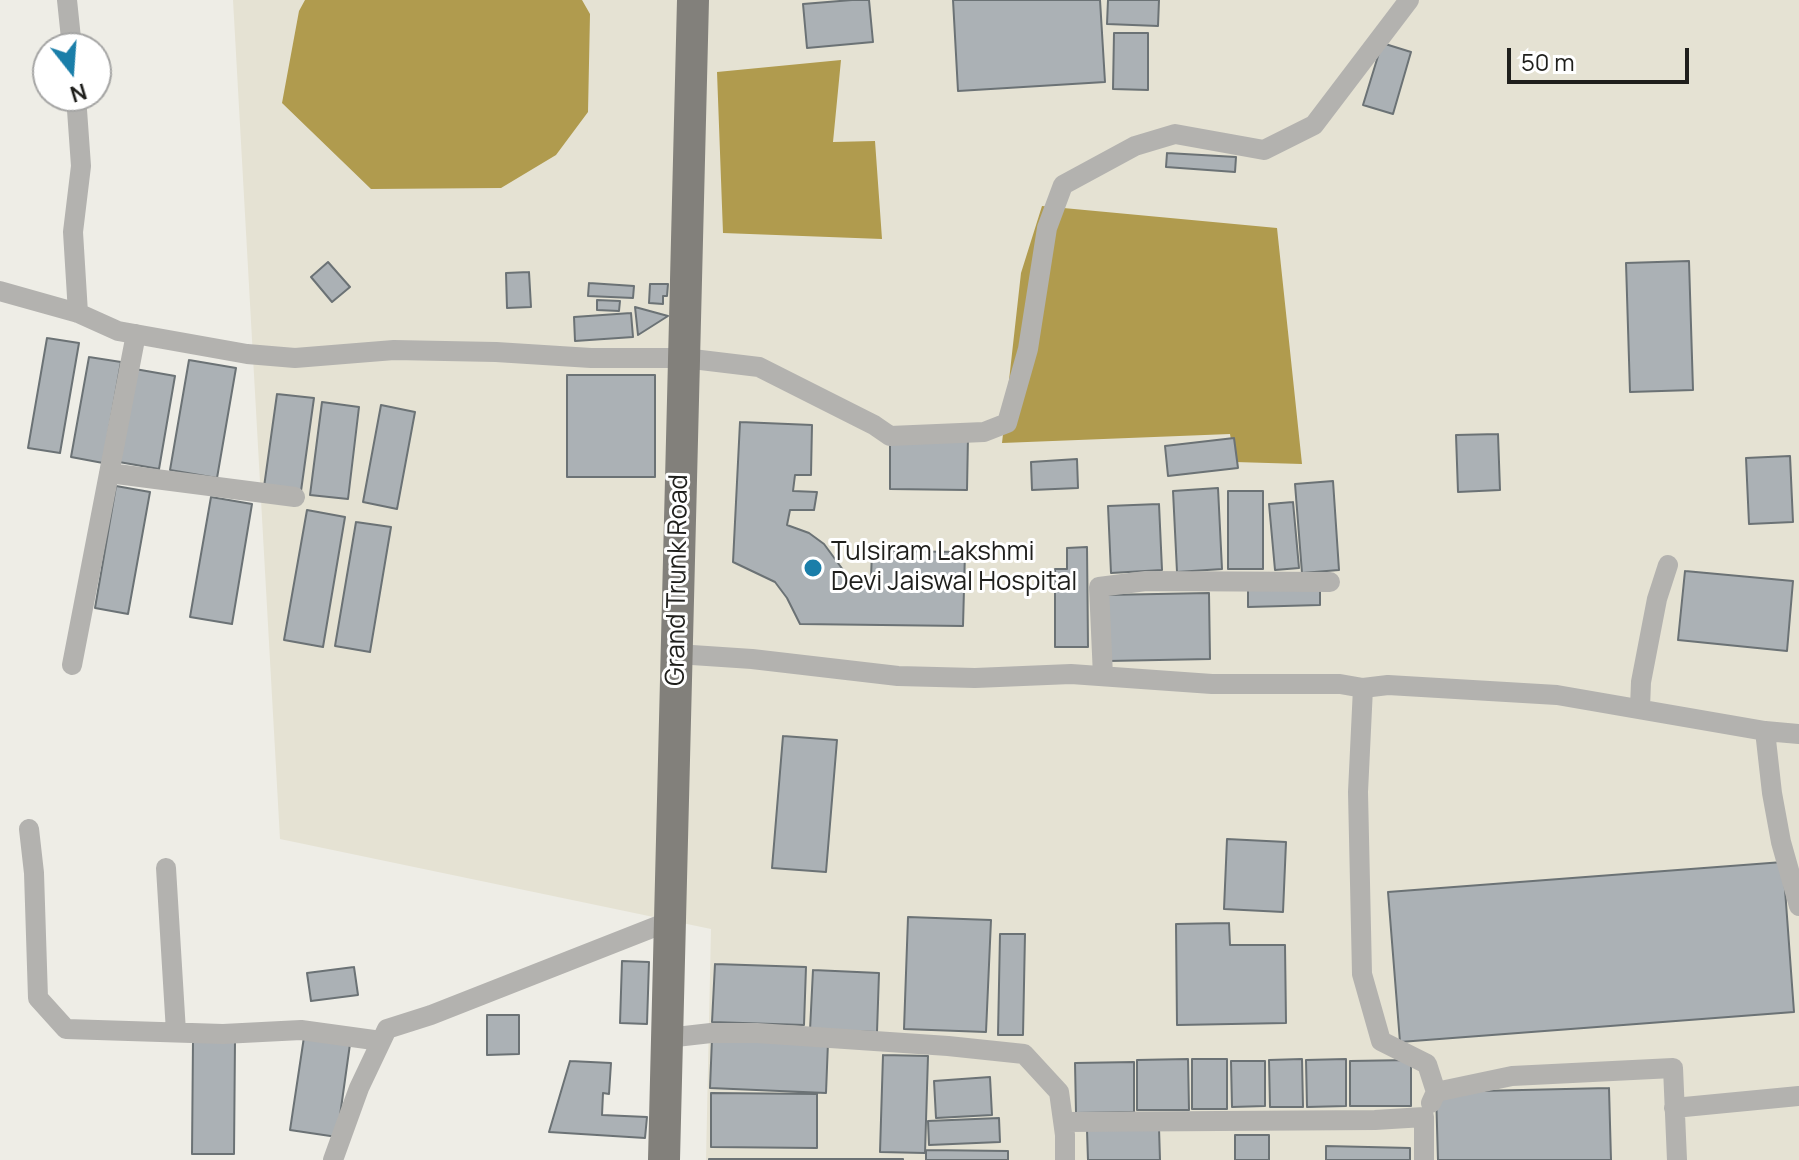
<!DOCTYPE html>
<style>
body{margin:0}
#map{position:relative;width:1799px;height:1160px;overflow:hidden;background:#eeede6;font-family:Manrope,sans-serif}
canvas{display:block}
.north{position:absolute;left:32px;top:32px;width:80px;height:80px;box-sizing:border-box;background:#fff;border:2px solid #a5a5a4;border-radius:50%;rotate:163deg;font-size:22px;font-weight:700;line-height:32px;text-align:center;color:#1f1f1c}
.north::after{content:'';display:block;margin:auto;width:28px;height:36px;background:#1a7ea9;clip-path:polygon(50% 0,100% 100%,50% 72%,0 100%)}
.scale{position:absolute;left:1507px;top:48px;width:182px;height:36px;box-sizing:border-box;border:4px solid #1f1f1c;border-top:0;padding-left:10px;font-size:24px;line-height:28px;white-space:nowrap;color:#1f1f1c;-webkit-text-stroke:6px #fff;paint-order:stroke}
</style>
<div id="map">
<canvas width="1799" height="1160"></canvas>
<div class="north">N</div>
<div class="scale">50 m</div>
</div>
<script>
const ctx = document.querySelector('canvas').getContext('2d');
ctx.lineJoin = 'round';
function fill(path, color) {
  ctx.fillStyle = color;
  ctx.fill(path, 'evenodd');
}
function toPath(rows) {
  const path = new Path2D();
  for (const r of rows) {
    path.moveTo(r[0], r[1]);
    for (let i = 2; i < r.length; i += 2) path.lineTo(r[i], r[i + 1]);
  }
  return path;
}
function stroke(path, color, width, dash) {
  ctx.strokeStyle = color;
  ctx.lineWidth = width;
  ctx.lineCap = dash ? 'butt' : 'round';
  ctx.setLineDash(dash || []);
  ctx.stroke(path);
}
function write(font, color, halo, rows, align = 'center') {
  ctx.font = font + ' Manrope,sans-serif';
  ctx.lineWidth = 6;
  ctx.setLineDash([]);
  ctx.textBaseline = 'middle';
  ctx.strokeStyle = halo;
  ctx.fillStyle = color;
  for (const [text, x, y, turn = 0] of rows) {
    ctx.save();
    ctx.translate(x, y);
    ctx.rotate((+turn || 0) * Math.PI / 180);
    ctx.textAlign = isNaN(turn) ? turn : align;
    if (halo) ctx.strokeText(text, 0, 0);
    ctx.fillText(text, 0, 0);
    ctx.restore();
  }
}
const built = toPath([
 [233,0,1799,0,1799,1160,706,1160,711,929,280,839]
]);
const water = toPath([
 [305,0,582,0,590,14,588,112,556,155,501,188,371,189,282,103,299,11],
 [841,60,833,142,875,141,882,239,723,233,717,72],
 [1042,206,1277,228,1302,464,1235,462,1230,434,1002,443,1021,273]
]);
const building = toPath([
 [852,0,869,0,873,42,807,48,803,4,852,0],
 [953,0,1100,0,1105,82,958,91,953,0],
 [1108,0,1159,0,1158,26,1107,24,1108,0],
 [1114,33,1148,33,1148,90,1113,89,1114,33],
 [1382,43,1411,52,1393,114,1363,105,1382,43],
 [1167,153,1236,157,1235,172,1166,167,1167,153],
 [1689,261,1693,390,1630,392,1626,263,1689,261],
 [328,262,350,287,332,302,311,277,328,262],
 [529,272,531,307,507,308,506,273,529,272],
 [589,283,634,286,633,298,588,296,589,283],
 [650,284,668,284,667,296,663,296,663,304,649,303,650,284],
 [597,300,620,301,619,311,597,310,597,300],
 [635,307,668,316,638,335,635,307],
 [631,313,633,337,575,341,574,317,631,313],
 [47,338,79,343,60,453,28,448,47,338],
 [89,357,121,362,103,463,71,457,89,357],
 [189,360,236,368,217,478,170,470,189,360],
 [135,369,175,376,159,469,119,462,135,369],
 [567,375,655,375,655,477,567,477,567,375],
 [277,394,314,398,301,491,264,487,277,394],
 [322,402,359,407,348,499,310,495,322,402],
 [381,405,415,412,397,509,363,502,381,405],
 [740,422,812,425,811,475,795,475,793,491,817,492,814,510,790,510,787,525,809,533,824,544,849,578,871,578,872,551,965,552,963,626,800,624,787,598,775,582,733,562,740,422],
 [1498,434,1500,490,1458,492,1456,435,1498,434],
 [890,436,968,436,967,490,890,489,890,436],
 [1234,438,1238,468,1168,476,1165,446,1234,438],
 [1790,456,1793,522,1749,524,1746,458,1790,456],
 [1077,459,1078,488,1032,490,1031,462,1077,459],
 [1333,481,1339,570,1302,573,1295,484,1333,481],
 [116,486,150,492,128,614,95,608,116,486],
 [1218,488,1222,569,1177,572,1173,491,1218,488],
 [1228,491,1263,491,1263,569,1228,569,1228,491],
 [211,497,252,504,232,624,190,617,211,497],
 [1293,502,1299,568,1275,570,1269,504,1293,502],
 [1159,504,1162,570,1111,573,1108,506,1159,504],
 [307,510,345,517,323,647,284,640,307,510],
 [356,522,391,527,370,652,335,646,356,522],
 [1087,547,1088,647,1055,647,1055,569,1067,569,1067,548,1087,547],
 [1685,571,1793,581,1787,651,1678,640,1685,571],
 [1320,586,1320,605,1248,607,1248,588,1320,586],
 [1209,593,1210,659,1108,661,1106,595,1209,593],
 [783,736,837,740,826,872,772,868,783,736],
 [1227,839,1286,842,1283,912,1224,909,1227,839],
 [1783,862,1794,1012,1400,1042,1388,892,1783,862],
 [908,917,991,920,986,1032,904,1029,908,917],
 [1229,923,1230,945,1285,945,1286,1023,1177,1025,1176,924,1229,923],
 [1000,934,1025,934,1023,1035,998,1035,1000,934],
 [622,961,649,962,647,1024,620,1023,622,961],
 [715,964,806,967,804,1025,712,1022,715,964],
 [354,967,358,995,311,1001,307,973,354,967],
 [813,970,879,973,877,1032,810,1030,813,970],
 [487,1015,519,1015,519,1054,487,1055,487,1015],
 [304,1037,350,1044,337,1137,290,1130,304,1037],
 [712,1038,828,1042,826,1093,710,1088,712,1038],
 [193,1040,235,1040,234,1154,192,1154,193,1040],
 [883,1055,928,1056,925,1153,880,1152,883,1055],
 [1188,1059,1189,1110,1137,1110,1137,1060,1188,1059],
 [1192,1059,1227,1059,1227,1109,1192,1109,1192,1059],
 [1302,1059,1303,1107,1270,1107,1269,1060,1302,1059],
 [1346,1059,1346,1106,1307,1107,1306,1060,1346,1059],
 [1411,1060,1411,1106,1350,1106,1350,1061,1411,1060],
 [570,1061,611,1063,609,1094,603,1093,602,1115,647,1117,645,1138,549,1132,570,1061],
 [1231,1061,1265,1061,1265,1106,1232,1107,1231,1061],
 [1134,1062,1134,1112,1076,1113,1075,1063,1134,1062],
 [990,1077,992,1115,936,1118,934,1081,990,1077],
 [1609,1088,1611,1160,1438,1160,1436,1092,1609,1088],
 [711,1093,817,1094,817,1148,711,1147,711,1093],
 [999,1118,1000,1142,929,1145,928,1121,999,1118],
 [1159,1128,1160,1160,1088,1160,1087,1130,1159,1128],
 [1235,1135,1269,1135,1269,1160,1235,1160,1235,1135],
 [1326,1146,1410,1148,1410,1160,1326,1160,1326,1146],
 [926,1150,1008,1151,1008,1160,926,1160,926,1150],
 [709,1159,903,1159,903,1160,709,1160,709,1159]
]);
const street = toPath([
 [67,0,72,48],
 [76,96,81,166,73,232,78,313],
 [0,291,78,313,118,331,247,354,295,358,394,350,496,352,591,358,684,358,759,367,874,425,890,436,984,432,1007,423,1028,349,1047,228,1063,185,1135,146,1175,134,1264,150,1314,125,1409,0],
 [109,473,295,497],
 [677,654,752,659,898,676,975,678,1071,674,1212,684,1340,684,1363,688,1388,685,1557,695,1765,731,1799,734],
 [72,665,136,334],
 [1103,676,1099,587,1146,581,1330,582],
 [1363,688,1358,792,1362,974,1381,1041,1427,1064,1436,1092],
 [1640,708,1641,682,1657,599,1668,565],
 [1765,731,1772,793,1781,842,1799,906],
 [29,829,34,873,38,998,66,1029,223,1034,301,1030,381,1041],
 [166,868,176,1032],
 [667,1038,711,1033,757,1033,948,1046,1024,1054,1059,1092,1065,1135,1065,1160],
 [1431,1103,1436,1092,1512,1076,1673,1068,1677,1160],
 [1674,1108,1799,1096],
 [1064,1122,1375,1120,1424,1117,1424,1160],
 [333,1160,359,1088,387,1029,431,1015,670,921]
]);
const primary = toPath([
 [664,1160,693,0]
]);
const markers = [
 [813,568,10,"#1a7ea9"]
];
const poiNames = [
 ["Tulsiram Lakshmi",831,553],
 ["Devi Jaiswal Hospital",831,583]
];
const streetNames = [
 ["Grand Trunk Road",678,580,-89]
];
fill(built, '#e5e2d3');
fill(water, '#b09b4e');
fill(building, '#abb1b5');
stroke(building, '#6b7275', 2);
stroke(street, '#b3b2af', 20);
stroke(primary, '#82807b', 32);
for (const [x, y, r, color] of markers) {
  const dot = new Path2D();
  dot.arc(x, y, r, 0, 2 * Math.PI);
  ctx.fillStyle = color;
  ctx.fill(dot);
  stroke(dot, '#fff', 3);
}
write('26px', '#1f1f1c', '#fff', poiNames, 'left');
write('26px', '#1f1f1c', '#fff', streetNames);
</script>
